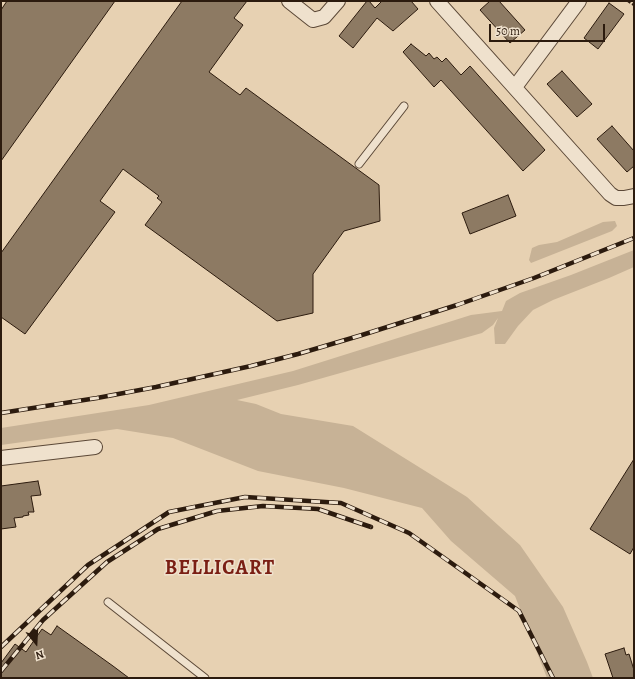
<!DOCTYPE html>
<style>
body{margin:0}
#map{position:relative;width:635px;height:679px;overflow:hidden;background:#e7d1b2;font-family:Alegreya,serif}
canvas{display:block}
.frame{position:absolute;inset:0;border:2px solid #2c1b0e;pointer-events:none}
.north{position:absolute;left:16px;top:623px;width:40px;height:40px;-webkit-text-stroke:3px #efe1cd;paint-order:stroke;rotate:162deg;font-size:11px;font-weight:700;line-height:16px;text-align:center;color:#2c1b0e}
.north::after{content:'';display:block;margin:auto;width:14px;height:18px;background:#2c1b0e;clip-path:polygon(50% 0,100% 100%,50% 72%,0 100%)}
.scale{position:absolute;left:489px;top:24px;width:116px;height:18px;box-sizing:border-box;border:2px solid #2c1b0e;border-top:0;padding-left:5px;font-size:12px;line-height:14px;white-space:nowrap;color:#2c1b0e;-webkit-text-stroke:3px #efe1cd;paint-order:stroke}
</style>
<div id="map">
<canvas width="635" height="679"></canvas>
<div class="frame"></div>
<div class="north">N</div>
<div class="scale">50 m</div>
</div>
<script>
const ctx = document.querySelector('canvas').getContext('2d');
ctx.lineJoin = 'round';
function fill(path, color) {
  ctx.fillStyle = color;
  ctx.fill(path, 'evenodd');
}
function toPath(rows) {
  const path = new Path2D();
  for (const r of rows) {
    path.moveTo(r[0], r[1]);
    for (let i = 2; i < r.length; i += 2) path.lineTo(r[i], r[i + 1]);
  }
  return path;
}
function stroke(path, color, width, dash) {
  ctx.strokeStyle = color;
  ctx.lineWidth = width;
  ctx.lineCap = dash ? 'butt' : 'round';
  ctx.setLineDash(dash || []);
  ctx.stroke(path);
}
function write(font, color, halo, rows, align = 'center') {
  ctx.font = font + ' Alegreya,serif';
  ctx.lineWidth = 3;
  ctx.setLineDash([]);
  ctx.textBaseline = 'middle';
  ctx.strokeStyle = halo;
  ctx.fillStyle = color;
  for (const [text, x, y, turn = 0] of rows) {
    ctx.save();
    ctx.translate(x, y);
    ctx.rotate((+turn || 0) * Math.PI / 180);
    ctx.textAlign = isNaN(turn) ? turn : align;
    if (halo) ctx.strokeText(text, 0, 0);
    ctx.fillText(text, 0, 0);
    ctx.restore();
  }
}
const green = toPath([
 [615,221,617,226,612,231,531,263,529,260,532,248,539,245,557,242,603,222],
 [634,250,634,267,609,278,553,300,533,310,518,326,505,344,495,344,494,328,498,318,493,325,482,333,298,385,237,400,256,404,281,414,353,426,467,497,520,545,563,607,587,662,593,678,547,678,515,596,451,541,422,508,344,488,258,471,173,438,117,429,1,445,1,428,149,405,293,371,471,315,502,311,506,301,520,293,571,275]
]);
const building = toPath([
 [7,1,115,1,1,161,1,10,7,1],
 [182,1,247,1,234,18,243,25,209,72,240,95,246,88,379,185,380,221,344,231,313,274,313,313,277,321,145,225,162,202,157,198,159,196,123,169,100,201,115,212,25,334,1,317,1,253,182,1],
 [367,1,369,1,375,8,382,1,411,1,418,9,393,31,377,18,353,48,339,36,367,1],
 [490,1,499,1,525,30,510,43,480,10,490,1],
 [609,3,624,14,598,49,584,38,609,3],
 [411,44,426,56,429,53,434,59,437,57,442,62,446,58,461,75,470,66,545,150,523,171,441,80,434,87,403,52,411,44],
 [562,71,592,104,577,117,547,84,562,71],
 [612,126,634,151,634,166,627,172,597,139,612,126],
 [508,195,516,216,470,234,462,213,508,195],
 [634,459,634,547,630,554,590,529,634,459],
 [38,481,41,495,31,496,34,512,28,512,29,515,23,516,23,517,14,518,16,527,1,529,1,486,38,481],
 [57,626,113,666,129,678,1,678,1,663,15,644,26,652,42,629,51,635,57,626],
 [624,648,626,655,629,654,634,670,634,678,613,678,605,654,624,648]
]);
const path = toPath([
 [628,1,634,5]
]);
const lane = toPath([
 [359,164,404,106],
 [108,602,205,678]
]);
const street = toPath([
 [289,1,313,20,324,17,338,1],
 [437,1,610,194,616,198,624,198,634,196],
 [515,87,579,1],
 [1,458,95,447]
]);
const rail = toPath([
 [1,413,97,398,156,387,251,366,298,354,362,335,457,305,534,278,634,238],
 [1,647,88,565,169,512,245,497,341,503,409,533,519,611,553,678],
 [1,671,43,620,107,562,158,529,217,511,263,506,318,509,371,527]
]);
const districtNames = [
 ["BELLICART",220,569]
];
fill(green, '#c7b296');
fill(building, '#8d7a63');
stroke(building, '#2c1b0e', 1);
stroke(lane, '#5b4837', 9);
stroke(street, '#5b4837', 16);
stroke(path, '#2c1b0e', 2.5, [3, 2]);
stroke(lane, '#efe1cd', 7);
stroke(street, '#efe1cd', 14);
stroke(rail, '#2c1b0e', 4.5);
stroke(rail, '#efe1cd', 3, [9]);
ctx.letterSpacing = '1px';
write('bold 20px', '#7a1f14', '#efe1cd', districtNames);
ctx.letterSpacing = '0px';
</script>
